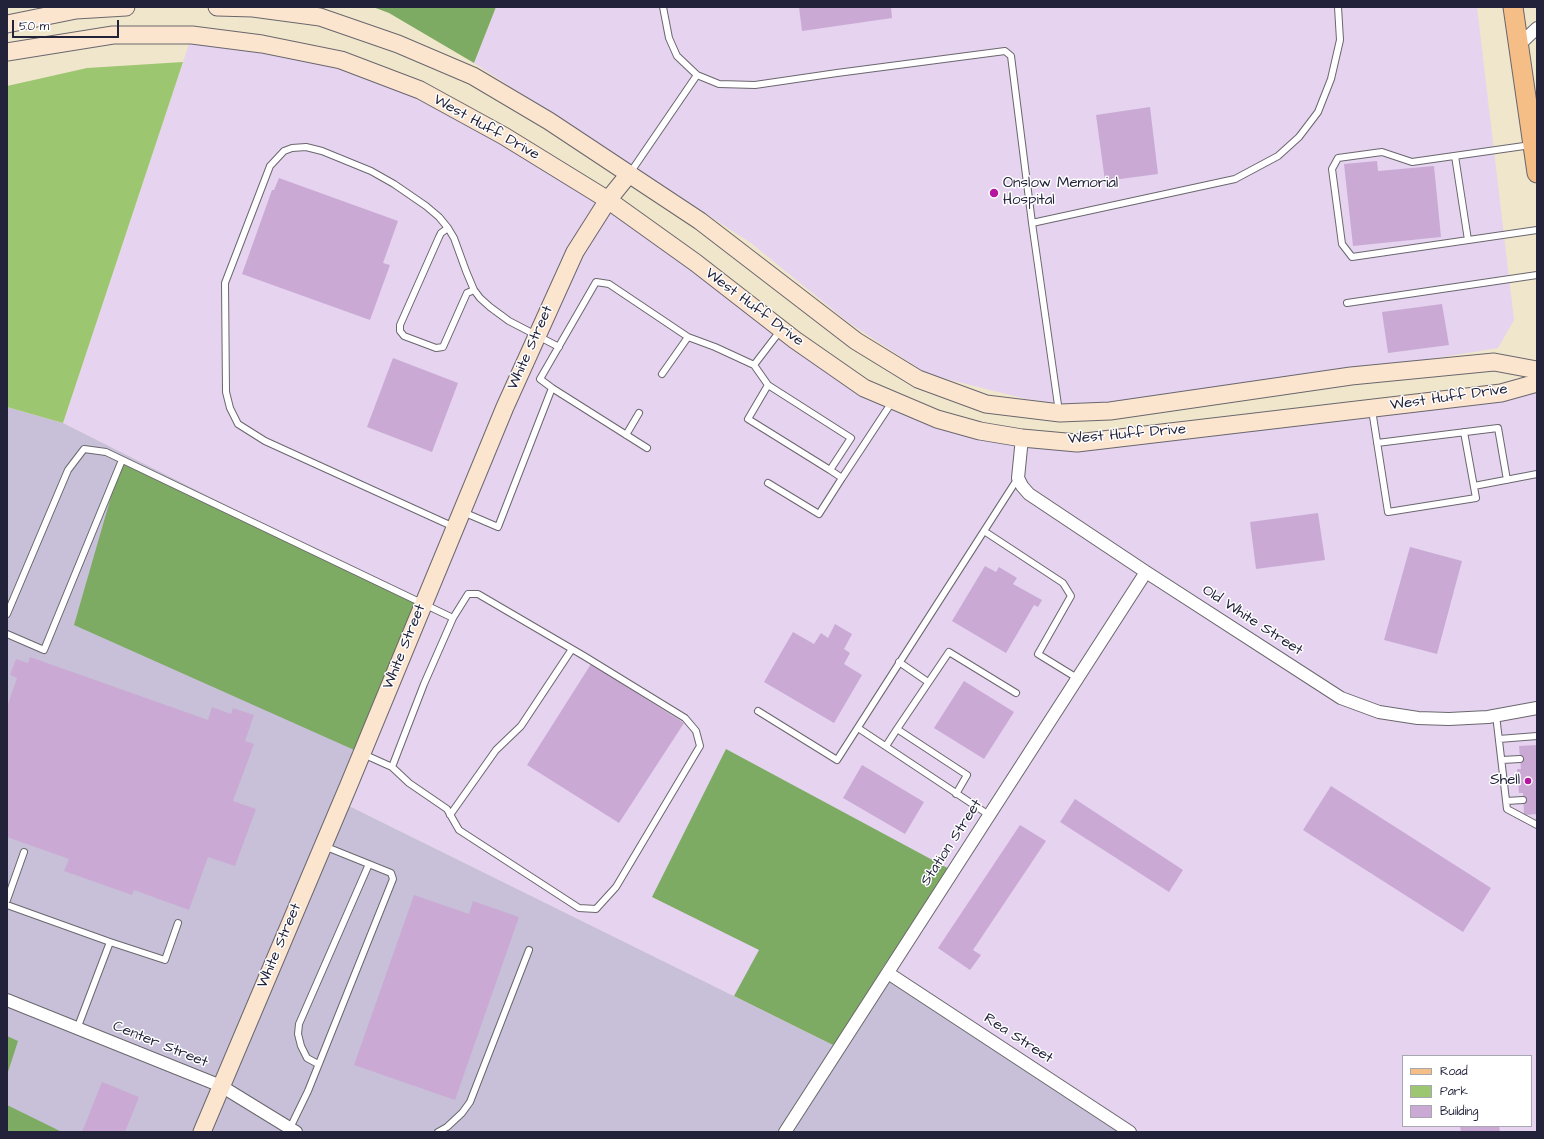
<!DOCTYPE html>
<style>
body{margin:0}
#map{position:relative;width:1544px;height:1139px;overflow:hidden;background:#f0e6cb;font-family:"Architects Daughter",sans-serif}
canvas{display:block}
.frame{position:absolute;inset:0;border:8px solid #22223b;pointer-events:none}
.legend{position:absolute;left:1402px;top:1055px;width:130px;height:72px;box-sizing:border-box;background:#fff;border:1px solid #a7a7b1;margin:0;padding:5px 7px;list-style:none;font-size:12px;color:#22223b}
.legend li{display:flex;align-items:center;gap:8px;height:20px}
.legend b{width:20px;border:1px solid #a7a7b1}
.scale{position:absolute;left:12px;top:20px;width:107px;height:18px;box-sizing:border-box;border:2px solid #22223b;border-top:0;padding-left:5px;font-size:12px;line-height:14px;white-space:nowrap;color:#22223b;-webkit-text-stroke:3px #fff;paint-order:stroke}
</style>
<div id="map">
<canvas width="1544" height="1139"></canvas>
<div class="frame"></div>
<ul class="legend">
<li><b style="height:5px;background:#f6be87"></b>Road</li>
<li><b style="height:11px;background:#9dc671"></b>Park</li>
<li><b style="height:11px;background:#caaad4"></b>Building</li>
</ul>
<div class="scale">50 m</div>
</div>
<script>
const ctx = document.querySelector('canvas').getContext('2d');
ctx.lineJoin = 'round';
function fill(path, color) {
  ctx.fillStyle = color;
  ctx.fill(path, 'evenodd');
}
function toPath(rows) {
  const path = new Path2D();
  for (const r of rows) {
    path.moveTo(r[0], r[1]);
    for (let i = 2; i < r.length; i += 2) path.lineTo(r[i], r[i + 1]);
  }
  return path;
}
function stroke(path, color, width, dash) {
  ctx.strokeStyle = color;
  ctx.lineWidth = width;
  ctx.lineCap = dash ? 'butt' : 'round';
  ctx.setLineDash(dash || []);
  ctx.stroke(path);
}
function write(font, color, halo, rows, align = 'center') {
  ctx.font = font + ' "Architects Daughter",sans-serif';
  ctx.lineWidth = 3;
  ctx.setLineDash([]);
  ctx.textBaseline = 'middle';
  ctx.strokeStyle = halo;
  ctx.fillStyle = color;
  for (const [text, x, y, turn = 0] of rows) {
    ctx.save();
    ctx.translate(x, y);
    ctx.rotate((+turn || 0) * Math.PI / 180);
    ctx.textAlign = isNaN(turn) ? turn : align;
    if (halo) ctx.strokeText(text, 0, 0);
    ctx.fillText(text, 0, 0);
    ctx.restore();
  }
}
const built = toPath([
 [496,7,1477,7,1514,320,1498,348,1338,374,1083,407,1026,399,927,374,848,322,751,243,474,63],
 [192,35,341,60,504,136,795,340,937,419,1077,443,1537,383,1537,1132,1130,1132,839,1048,341,802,423,604,63,423],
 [1403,1056,1531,1056,1531,1126,1403,1126]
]);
const industrial = toPath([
 [7,407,63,423,423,604,341,802,839,1048,888,973,1130,1132,7,1132]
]);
const green = toPath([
 [183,62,63,423,7,407,7,86,87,68]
]);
const forest = toPath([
 [373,7,496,7,474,63,389,13],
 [121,462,423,604,361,753,74,625],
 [726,749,953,871,883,967,839,1048,734,996,759,950,652,897],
 [7,1036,18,1041,7,1075],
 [7,1105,62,1132,7,1132]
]);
const building = toPath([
 [799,7,891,7,892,18,802,31],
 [1150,107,1158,174,1105,181,1096,115],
 [1377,161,1378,171,1434,166,1441,237,1353,246,1344,164],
 [279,178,398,221,383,263,390,265,370,320,242,274,272,190,274,190],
 [1442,304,1449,345,1388,353,1382,312],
 [393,358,458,383,432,452,367,427],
 [1318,513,1325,560,1256,569,1250,522],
 [1410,547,1462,561,1437,654,1384,640],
 [985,566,996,572,999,567,1017,578,1013,584,1042,600,1038,607,1034,605,1006,653,952,621],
 [835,624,852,634,844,649,850,653,844,664,862,675,834,723,764,682,793,632,814,644,821,633,828,638],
 [30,657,208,720,212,707,231,714,233,708,254,715,245,741,254,744,233,801,256,809,235,866,208,857,189,910,134,890,132,895,64,871,69,859,7,837,7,707,17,678,10,675,16,659,28,663],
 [591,664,684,723,619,823,527,765],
 [964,681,1014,712,984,759,934,728],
 [1537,745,1537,814,1524,815,1523,793,1519,793,1517,769,1521,769,1519,746],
 [862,765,924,802,905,834,843,798],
 [1331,786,1491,888,1463,932,1303,830],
 [1075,799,1183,870,1169,892,1060,822],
 [1020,825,1046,841,973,950,981,955,970,970,938,948],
 [414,895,469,914,473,901,519,917,455,1100,354,1065],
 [102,1082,139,1097,125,1132,82,1132],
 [1460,1126,1499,1126,1500,1132,1461,1132]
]);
const lane = toPath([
 [663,7,669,38,677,56,697,75,719,84,755,85,837,73,1005,51,1011,56,1032,223,1235,179,1278,156,1299,137,1318,112,1331,79,1340,40,1338,7],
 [1531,145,1412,162,1382,152,1338,158,1332,169,1342,244,1352,257,1537,230],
 [1455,156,1468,240],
 [630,173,697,75],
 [1032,223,1059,412],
 [448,228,441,233,439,237,400,325,400,331,404,336,436,348,443,347,467,293,474,290],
 [1347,303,1537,275],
 [662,374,688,337],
 [768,385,748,419,830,470,851,438,768,385,754,365,780,331],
 [552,388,647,448],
 [1372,410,1388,512,1476,498,1464,432],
 [626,435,639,413],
 [1377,443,1498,428,1507,480],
 [830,470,842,478,892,402],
 [768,483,819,514,842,478],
 [1474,486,1537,474],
 [463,512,498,527,552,388,540,379,596,282,609,284,688,337,715,347,754,365],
 [454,527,265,441,238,424,230,408,226,392,225,283,270,166,284,151,292,148,306,147,322,151,371,171,394,184,426,206,439,217,448,228,454,238,466,271,474,290,480,298,490,307,509,321,559,347],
 [984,531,1063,583,1071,596,1038,654,1077,678],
 [7,614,68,470,84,449,106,452,453,618,424,684,392,767,409,783,447,809,459,830,579,908,596,909,616,887,700,746,696,731,685,718,584,656,478,594,468,594,453,618],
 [7,634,44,650,122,460],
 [899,662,928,682],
 [758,711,837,760,1018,478],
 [1496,715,1507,809,1537,825],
 [858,728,989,815],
 [1499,739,1537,736],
 [886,746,897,729],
 [363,754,392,767],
 [1502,760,1520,759],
 [956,794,967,775,897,729,949,652,1016,693],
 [1506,801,1523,800],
 [450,815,496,750,521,726,572,649],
 [7,900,24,852],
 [7,905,110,942,77,1029],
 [110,942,165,960,178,923],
 [318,1064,307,1058,301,1046,298,1034,299,1024,369,864],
 [290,1128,308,1091,393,879,391,873,324,846],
 [438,1132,447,1127,462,1113,470,1102,529,950]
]);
const street = toPath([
 [1519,45,1537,28],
 [1022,438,1018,478,1022,486,1029,494,1146,572,1341,698,1379,712,1418,718,1449,719,1488,717,1537,708],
 [888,973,1130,1132],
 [7,1000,221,1086,296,1132],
 [785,1132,1146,572]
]);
const secondary = toPath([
 [217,7,253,8,320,17,398,44,473,76,549,121,700,221,856,341,918,379,986,404,1060,413,1110,411,1351,376,1494,362,1537,370],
 [7,24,76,10,126,7],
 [7,52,113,35,192,35,262,44,341,60,420,90,504,136,608,200,696,263,795,340,864,388,937,419,980,431,1022,438,1077,443,1501,393,1537,383],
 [202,1132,348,787,505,407,575,252,608,200,629,174]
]);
const primary = toPath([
 [1513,7,1537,173]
]);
const markers = [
 [994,193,5,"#b5179e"],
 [1528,781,4,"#b5179e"]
];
const streetNames = [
 ["West Huff Drive",486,128,29],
 ["West Huff Drive",754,308,37],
 ["White Street",531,348,-66],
 ["West Huff Drive",1449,398,-8],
 ["West Huff Drive",1127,435,-5],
 ["Old White Street",1252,621,33],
 ["White Street",405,647,-68],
 ["Station Street",952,843,-57],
 ["White Street",280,946,-67],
 ["Rea Street",1018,1039,33],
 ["Center Street",160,1045,22]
];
const poiNames = [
 ["Onslow Memorial",1003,184],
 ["Hospital",1003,201],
 ["Shell",1520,781,"right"]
];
fill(built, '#e5d3f0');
fill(industrial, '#c7c0d8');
fill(green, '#9dc671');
fill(forest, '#7eab63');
fill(building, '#caaad4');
stroke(lane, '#6a676d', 8);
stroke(street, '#6a676d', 14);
stroke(secondary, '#6a676d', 19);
stroke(primary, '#6a676d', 21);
stroke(lane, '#fff', 6);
stroke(street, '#fff', 12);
stroke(secondary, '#fbe5cf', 17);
stroke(primary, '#f6be87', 19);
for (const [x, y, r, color] of markers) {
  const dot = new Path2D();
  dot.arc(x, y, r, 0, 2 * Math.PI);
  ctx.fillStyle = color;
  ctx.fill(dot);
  stroke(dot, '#fff', 1.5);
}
write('15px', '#22223b', '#fff', streetNames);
write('15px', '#22223b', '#fff', poiNames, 'left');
</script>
